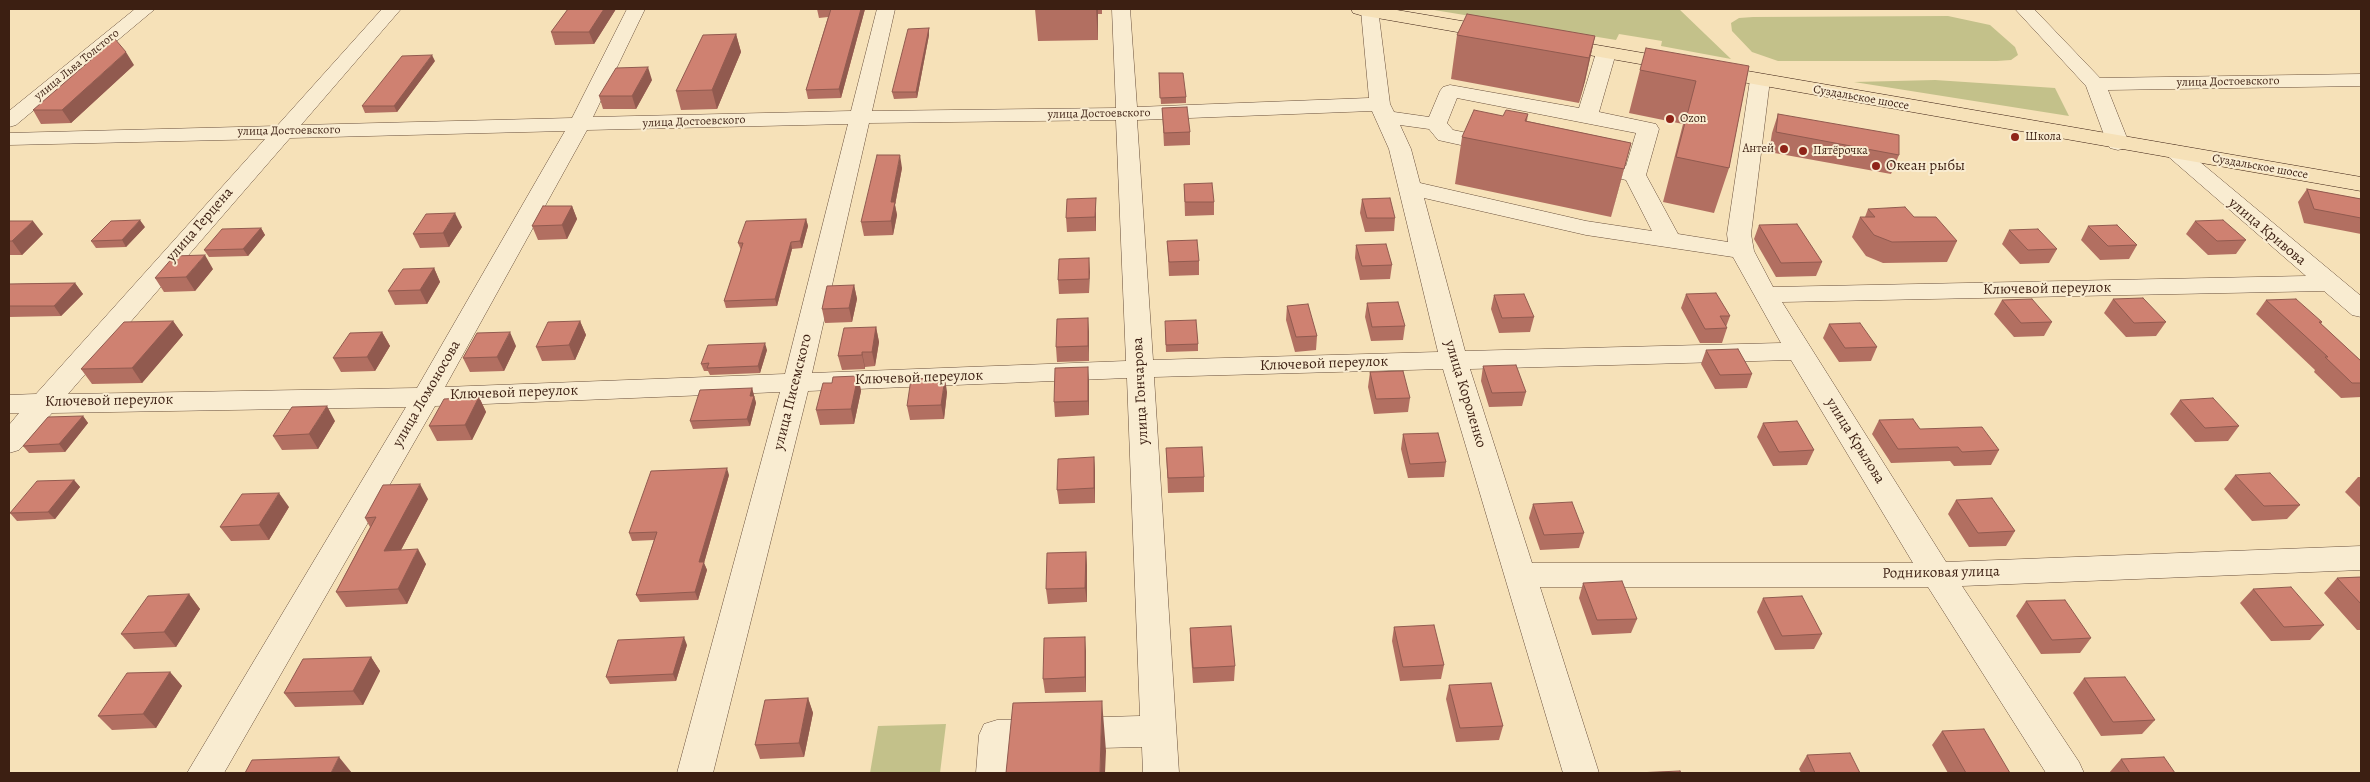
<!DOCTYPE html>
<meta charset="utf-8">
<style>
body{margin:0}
#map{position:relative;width:2370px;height:782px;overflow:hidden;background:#f6e1b8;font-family:Alegreya,serif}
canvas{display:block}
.frame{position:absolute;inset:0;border:10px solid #3c1f12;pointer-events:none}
</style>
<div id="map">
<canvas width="2370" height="782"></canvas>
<div class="frame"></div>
</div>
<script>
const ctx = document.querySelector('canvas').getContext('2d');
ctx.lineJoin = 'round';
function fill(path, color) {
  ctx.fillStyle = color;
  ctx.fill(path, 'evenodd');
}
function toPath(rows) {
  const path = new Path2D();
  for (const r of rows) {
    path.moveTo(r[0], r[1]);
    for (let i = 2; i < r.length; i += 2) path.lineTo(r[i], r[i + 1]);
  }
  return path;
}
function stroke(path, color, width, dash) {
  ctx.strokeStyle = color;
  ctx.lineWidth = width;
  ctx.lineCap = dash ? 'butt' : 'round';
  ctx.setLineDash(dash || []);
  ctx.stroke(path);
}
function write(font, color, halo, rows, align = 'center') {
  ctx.font = font + ' Alegreya,serif';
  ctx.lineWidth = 4;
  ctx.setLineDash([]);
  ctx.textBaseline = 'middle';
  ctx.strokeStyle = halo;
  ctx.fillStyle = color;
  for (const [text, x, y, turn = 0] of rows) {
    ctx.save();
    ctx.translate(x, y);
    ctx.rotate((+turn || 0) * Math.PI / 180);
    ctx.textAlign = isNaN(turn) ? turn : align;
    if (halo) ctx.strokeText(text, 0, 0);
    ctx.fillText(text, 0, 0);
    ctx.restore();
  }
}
const green = toPath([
 [1428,9,1679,9,1731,59,1661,46,1662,41,1619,34,1616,40],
 [1948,16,1990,25,2015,47,2018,55,2011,60,1997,61,1778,61,1752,52,1732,31,1731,23,1739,18,1753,17],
 [1935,80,2055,88,2069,116,1854,82],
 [946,724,940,773,870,773,878,726]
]);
const minor = toPath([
 [135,9,155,9,16,125,9,127,9,111,135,9],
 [382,9,401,9,301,125,572,118,627,9,645,9,593,117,851,111,877,9,895,9,872,111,1116,108,1112,9,1130,9,1137,107,1369,98,1361,11,1362,9,1378,9,1390,104,1394,112,1429,117,1440,91,1443,87,1450,85,1579,108,1596,53,1599,49,1606,47,1613,49,1616,53,1599,112,1656,124,1659,129,1646,175,1678,234,1728,242,1727,234,1750,80,1753,76,1760,74,1767,76,1770,80,1751,234,1754,251,1773,287,2306,276,2163,152,2166,147,2174,145,2182,147,2361,296,2361,317,2352,315,2324,291,1782,302,1946,562,2361,546,2361,570,1962,586,2079,762,2084,773,2046,773,1928,587,1540,587,1599,773,1563,773,1443,369,1154,377,1179,773,1143,773,1142,747,1014,750,1012,773,976,773,979,735,984,724,997,720,1140,716,1127,378,808,391,713,773,677,773,780,392,435,406,224,773,187,773,406,407,52,413,19,450,9,453,9,425,19,413,9,413,9,395,36,394,265,139,9,145,9,133,277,126,382,9],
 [1457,98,1636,133,1626,166,1586,157,1578,159,1575,164,1578,169,1626,180,1652,231,1586,221,1420,183,1411,149,1400,125,1429,129,1438,140,1497,153,1505,151,1508,146,1505,141,1453,130,1447,123,1457,98],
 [1372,111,1389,149,1438,352,1153,360,1137,120,1372,111],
 [1116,120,1126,361,812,373,869,123,1116,120],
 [848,124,785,374,445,387,587,130,848,124],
 [565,131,417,388,68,394,290,138,565,131],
 [1424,198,1586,235,1733,257,1781,343,1465,351,1424,198],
 [1791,360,1913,563,1532,563,1470,369,1791,360],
 [2015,9,2034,9,2100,78,2361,74,2361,86,2108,90,2129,143,2126,148,2118,150,2110,148,2107,143,2086,86,2015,9]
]);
const major = toPath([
 [1351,9,1391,9,1497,27,1504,29,1507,33,1504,37,1497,39,1360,15,1353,13,1351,9],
 [1556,38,2361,177,2361,191,1549,48,1546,44,1549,40,1556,38]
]);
const wall = toPath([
 [568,9,616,9,594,44,555,45,551,32],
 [817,9,865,9,841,98,808,99,806,90,828,17,819,18],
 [1035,9,1102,9,1102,14,1098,14,1098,40,1038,41],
 [929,28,929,35,917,98,894,99,892,92],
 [736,34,741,52,717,109,681,110,676,91],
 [1457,35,1595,36,1585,81,1579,103,1451,79],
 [435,61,397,112,365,113,362,106],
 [134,65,71,123,41,124,33,110],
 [1749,66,1729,168,1714,213,1663,202,1683,124,1629,113,1640,70],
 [1159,73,1186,97,1186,103,1161,104],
 [652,80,636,109,603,109,599,96],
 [1162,108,1190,132,1190,145,1164,146],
 [1528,114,1527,121,1631,143,1611,217,1455,184,1462,137,1503,116],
 [1778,114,1899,155,1891,174,1769,152,1772,133],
 [902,168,895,205,897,215,893,235,864,236,861,222],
 [1184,184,1214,202,1214,215,1185,216],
 [2307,189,2361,199,2361,234,2304,223,2298,202],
 [1362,199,1395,218,1394,231,1365,232,1360,213],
 [572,206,577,219,567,239,538,240,532,226],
 [1868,209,1957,241,1947,262,1883,263,1866,256,1852,237,1860,217,1865,217],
 [1096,212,1096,231,1067,232,1066,218],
 [806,219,808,226,802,248,792,249,777,306,726,308,724,301,741,250,738,243],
 [9,221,43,234,22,255,9,255],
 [2195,221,2246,240,2236,254,2208,255,2186,234],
 [1759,225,1822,262,1816,276,1776,277,1754,239],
 [2088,226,2137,245,2129,259,2100,260,2081,240],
 [145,227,126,247,96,248,91,241],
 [462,227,449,247,420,248,413,234],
 [261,228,265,235,248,256,209,257,204,250],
 [2009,230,2057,249,2049,263,2020,264,2002,244],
 [1167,241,1199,261,1199,275,1169,276],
 [1356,245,1392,265,1390,279,1360,280,1355,258],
 [1089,258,1089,293,1059,294,1058,280],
 [434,268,440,282,427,304,395,305,388,291],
 [213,269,195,291,164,292,155,278],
 [75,283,83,294,61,316,9,317,9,284],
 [854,285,857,299,852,322,825,323,822,309],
 [1686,294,1730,316,1726,327,1727,328,1722,343,1700,343,1681,308],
 [1494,295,1534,317,1530,332,1499,333,1491,309],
 [2113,299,2166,322,2156,336,2126,337,2104,313],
 [2002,300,2052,322,2044,336,2014,337,1994,314],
 [2266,300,2322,322,2321,324,2361,361,2361,397,2341,398,2314,372,2315,370,2256,314],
 [1367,303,1405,326,1403,340,1371,341,1365,317],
 [1287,306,1317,336,1316,350,1295,352,1286,320],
 [1088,318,1089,361,1057,362,1056,347],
 [173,321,183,335,142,383,92,384,81,369],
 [580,321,586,335,575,360,542,361,536,347],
 [1829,324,1877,347,1871,361,1839,362,1823,338],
 [876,327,879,342,875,366,865,367,865,369,842,370,838,356],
 [1165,328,1198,344,1198,351,1166,352],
 [382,332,390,346,375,371,341,372,333,358],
 [516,346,504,371,470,372,463,358],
 [767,350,760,373,710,375,708,371,704,371,701,364],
 [1706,350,1752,374,1747,388,1715,389,1701,364],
 [1483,366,1526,392,1522,406,1489,407,1481,381],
 [1370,372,1410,398,1408,412,1374,414,1368,387],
 [858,376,861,391,854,424,820,425,816,410,832,383],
 [1089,381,1089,415,1055,417,1054,402],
 [752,388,756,403,750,426,693,429,690,421],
 [947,392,944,419,910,420,907,406],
 [479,397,486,412,472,440,437,441,429,426],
 [2180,400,2239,426,2228,441,2195,442,2170,414],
 [83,416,88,423,65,452,29,453,23,446],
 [1879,420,1920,429,1999,450,1991,465,1954,466,1950,461,1891,463,1872,434],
 [335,421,318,449,282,450,273,436],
 [1763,423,1814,450,1807,465,1773,466,1757,437],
 [1403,434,1446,462,1444,477,1408,478,1401,449],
 [1166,448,1204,477,1204,492,1168,493],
 [1094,457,1095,472,1095,503,1059,504,1057,490],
 [729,475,704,563,707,570,698,600,640,602,636,595,654,540,632,541,629,533],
 [2235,475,2300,505,2287,519,2252,521,2224,489],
 [2358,477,2361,477,2361,508,2345,492],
 [74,480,80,487,55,519,17,521,10,513],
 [428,499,401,550,426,564,407,604,346,607,336,592,370,527,365,518],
 [1956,500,2015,531,2006,546,1969,547,1948,514],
 [1533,504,1584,533,1579,548,1540,550,1529,518],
 [289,507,269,540,231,541,220,527],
 [1086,552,1087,566,1087,602,1048,604,1046,589],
 [2361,577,2361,630,2357,630,2324,593,2337,578],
 [1583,583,1637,619,1631,633,1592,635,1579,598],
 [2253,589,2324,625,2310,640,2271,641,2240,603],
 [189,594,200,609,176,647,134,649,121,634],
 [1763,598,1822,634,1814,649,1775,650,1757,612],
 [2026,601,2091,638,2080,653,2041,654,2016,616],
 [1394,627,1444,665,1441,679,1400,681,1392,641],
 [1190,628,1235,666,1234,681,1193,683,1190,642],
 [687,645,676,681,610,684,606,677],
 [1086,651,1086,692,1045,693,1043,679],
 [371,657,380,671,363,705,295,707,284,693],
 [170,672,182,686,156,728,112,730,98,716],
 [2084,678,2155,720,2142,734,2101,736,2073,693],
 [1449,685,1503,726,1499,740,1456,742,1446,699],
 [808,698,813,713,804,757,760,759,755,745],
 [1942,731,2010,773,1948,773,1932,745],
 [1807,755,1860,773,1801,773,1799,769],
 [2121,759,2175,773,2109,773]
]);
const shadedWall = toPath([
 [604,9,616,9,594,44,589,32],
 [861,9,865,9,841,98,839,89],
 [1096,9,1098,9,1098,40],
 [929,28,929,35,917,98,916,92],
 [736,34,741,52,717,109,712,90],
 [1595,36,1585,81,1579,103,1589,58],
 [126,52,134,65,71,123,62,110],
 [432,55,435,61,397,112,394,106],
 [648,67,652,80,636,109,632,96],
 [1631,143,1618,190,1611,217],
 [900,155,902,168,895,205,897,215,893,235,891,221,891,202],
 [1096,198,1096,231,1095,217],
 [572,206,577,219,567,239,562,225],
 [455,213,462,227,449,247,443,233],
 [806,219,808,226,802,248,800,241],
 [140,220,145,227,126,247,122,240],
 [33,221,43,234,22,255,12,241],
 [261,228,265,235,248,256,243,249],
 [791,242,792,249,777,306,775,299],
 [205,255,213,269,195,291,186,277],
 [1089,258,1090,272,1089,293],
 [434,268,440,282,427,304,420,290],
 [75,283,83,294,61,316,54,306],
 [854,285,857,299,852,322,849,308],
 [1088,318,1089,332,1089,361,1088,346],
 [173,321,183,335,142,383,132,368],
 [580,321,586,335,575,360,569,345],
 [876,327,879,342,875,366,872,352],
 [382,332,390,346,375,371,367,357],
 [510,332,516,346,504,371,497,357],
 [765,343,767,350,760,373,758,366],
 [862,352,865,367,865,369,862,355],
 [1088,367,1089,381,1089,415,1088,401],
 [858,376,861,391,854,424,851,409],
 [945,378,947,392,944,419,941,405],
 [752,388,756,403,750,426,747,419,750,396],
 [479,397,486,412,472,440,465,425],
 [327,406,335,421,318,449,309,434],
 [83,416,88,423,65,452,59,444],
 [1094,457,1095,472,1095,503,1094,488],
 [727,468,729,475,704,563,707,570,698,600,695,592,699,562],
 [74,480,80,487,55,519,48,512],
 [420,484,428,499,393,565,384,551],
 [279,493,289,507,269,540,259,525],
 [418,549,426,564,407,604,398,589],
 [1086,552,1087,566,1087,602,1085,588],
 [189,594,200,609,176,647,164,632],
 [684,637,687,645,676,681,673,674],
 [1085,637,1086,651,1086,692,1085,677],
 [371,657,380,671,363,705,353,691],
 [170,672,182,686,156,728,143,714],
 [808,698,813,713,804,757,799,743],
 [1102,701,1106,751,1105,773,1100,773],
 [339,757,352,773,331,773]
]);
const building = toPath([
 [568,9,604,9,589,32,551,32,568,9],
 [831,9,861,9,839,89,806,90,831,9],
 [1467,14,1595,36,1589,58,1457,35,1467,14],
 [929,28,916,92,892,92,908,29,929,28],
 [736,34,712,90,676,91,703,35,736,34],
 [115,39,126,52,62,110,33,110,115,39],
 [1646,48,1749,66,1729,168,1676,157,1696,81,1640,70,1646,48],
 [432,55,394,106,362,106,402,56,432,55],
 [648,67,632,96,599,96,616,68,648,67],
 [1159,73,1183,73,1186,97,1160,98,1159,73],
 [1187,107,1190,132,1164,133,1162,108,1187,107],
 [1474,110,1503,116,1506,110,1528,114,1525,121,1631,143,1624,169,1462,137,1474,110],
 [1778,114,1899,135,1899,155,1776,132,1778,114],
 [877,155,900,155,891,202,895,202,891,221,861,222,877,155],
 [1212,183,1214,202,1185,202,1184,184,1212,183],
 [2307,189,2361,199,2361,218,2314,209,2307,189],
 [1096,198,1095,217,1066,218,1067,199,1096,198],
 [1390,198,1395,218,1367,218,1362,199,1390,198],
 [543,206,572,206,562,225,532,226,543,206],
 [1905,207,1914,217,1936,217,1957,241,1892,242,1874,235,1860,217,1875,217,1868,209,1905,207],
 [455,213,443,233,413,234,426,214,455,213],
 [806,219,800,241,791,242,775,299,724,301,743,243,738,243,746,221,806,219],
 [140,220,122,240,91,241,111,221,140,220],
 [2223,220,2246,240,2217,241,2195,221,2223,220],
 [9,221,33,221,12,241,9,241,9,221],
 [1797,224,1822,262,1781,263,1759,225,1797,224],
 [2117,225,2137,245,2108,246,2088,226,2117,225],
 [261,228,243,249,204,250,222,229,261,228],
 [2038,229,2057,249,2028,250,2009,230,2038,229],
 [1197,240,1199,261,1169,262,1167,241,1197,240],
 [1386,244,1392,265,1362,266,1356,245,1386,244],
 [205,255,186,277,155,278,174,256,205,255],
 [1089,258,1089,279,1058,280,1059,259,1089,258],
 [434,268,420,290,388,291,403,269,434,268],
 [75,283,54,306,9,306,9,284,75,283],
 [854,285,849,308,822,309,827,286,854,285],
 [1716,293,1730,316,1720,316,1727,328,1705,329,1686,294,1716,293],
 [1524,294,1534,317,1502,318,1494,295,1524,294],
 [2143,298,2166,322,2134,323,2113,299,2143,298],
 [2032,299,2052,322,2021,323,2002,300,2032,299],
 [2296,299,2322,322,2319,322,2361,361,2361,383,2352,383,2325,357,2328,357,2266,300,2296,299],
 [1398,302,1405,326,1372,327,1367,303,1398,302],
 [1308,304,1317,336,1296,337,1287,306,1308,304],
 [1088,318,1088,346,1056,347,1057,319,1088,318],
 [1196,320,1198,344,1166,345,1165,321,1196,320],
 [173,321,132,368,81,369,124,322,173,321],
 [580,321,569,345,536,347,548,322,580,321],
 [1860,323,1877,347,1845,348,1829,324,1860,323],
 [876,327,872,352,862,352,862,355,838,356,844,328,876,327],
 [382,332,367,357,333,358,350,333,382,332],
 [510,332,497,357,463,358,477,333,510,332],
 [765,343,758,366,707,368,709,363,701,364,708,345,765,343],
 [1738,349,1752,374,1720,375,1706,350,1738,349],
 [1516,365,1526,392,1492,393,1483,366,1516,365],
 [1088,367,1088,401,1054,402,1055,368,1088,367],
 [1403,371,1410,398,1376,399,1370,372,1403,371],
 [858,376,851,409,816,410,823,383,832,383,833,377,858,376],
 [945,378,941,405,907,406,911,379,945,378],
 [752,388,750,396,754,396,747,419,690,421,700,390,752,388],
 [479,397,465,425,429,426,444,399,479,397],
 [2213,398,2239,426,2205,428,2180,400,2213,398],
 [327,406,309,434,273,436,292,407,327,406],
 [83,416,59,444,23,446,48,417,83,416],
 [1913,419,1920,429,1982,427,1999,450,1962,452,1958,447,1898,449,1879,420,1913,419],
 [1797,421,1814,450,1779,452,1763,423,1797,421],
 [1438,433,1446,462,1410,464,1403,434,1438,433],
 [1202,447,1204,477,1168,478,1166,448,1202,447],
 [1094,457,1094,488,1057,490,1058,459,1094,457],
 [727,468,699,562,704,562,695,592,636,595,657,532,629,533,651,471,727,468],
 [2270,473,2300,505,2264,506,2235,475,2270,473],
 [74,480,48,512,10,513,37,481,74,480],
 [420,484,384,551,418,549,398,589,336,592,376,517,365,518,383,485,420,484],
 [279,493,259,525,220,527,242,494,279,493],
 [1992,498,2015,531,1978,533,1956,500,1992,498],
 [1572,502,1584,533,1544,535,1533,504,1572,502],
 [1086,552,1085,588,1046,589,1047,553,1086,552],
 [2361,577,2361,604,2337,578,2361,577],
 [1622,581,1637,619,1597,620,1583,583,1622,581],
 [2291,587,2324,625,2284,627,2253,589,2291,587],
 [189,594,164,632,121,634,148,596,189,594],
 [1802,596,1822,634,1782,636,1763,598,1802,596],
 [2065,600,2091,638,2052,640,2026,601,2065,600],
 [1434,625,1444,665,1403,667,1394,627,1434,625],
 [1231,626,1235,666,1193,668,1190,628,1231,626],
 [684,637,673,674,606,677,618,640,684,637],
 [1085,637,1085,677,1043,679,1044,638,1085,637],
 [371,657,353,691,284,693,303,659,371,657],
 [170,672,143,714,98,716,127,673,170,672],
 [2125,677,2155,720,2113,722,2084,678,2125,677],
 [1491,683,1503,726,1460,728,1449,685,1491,683],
 [808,698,799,743,755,745,765,700,808,698],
 [1102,701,1100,773,1006,773,1013,703,1102,701],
 [1984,729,2010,773,1966,773,1942,731,1984,729],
 [1850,753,1860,773,1815,773,1807,755,1850,753],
 [339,757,331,773,245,773,252,760,339,757],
 [2164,757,2175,773,2130,773,2121,759,2164,757],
 [1680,771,1681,773,1636,773,1680,771]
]);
const markers = [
 [1670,119,5,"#8f2418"],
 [2015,137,5,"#8f2418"],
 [1784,149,5,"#8f2418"],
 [1803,151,5,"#8f2418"],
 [1876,166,5,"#8f2418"]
];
const farStreetnames = [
 ["улица Льва Толстого",77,65,-39],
 ["улица Достоевского",2228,82,-1],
 ["Суздальское шоссе",1861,98,10],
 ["улица Достоевского",1099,114,-1],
 ["улица Достоевского",694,122,-2],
 ["улица Достоевского",289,131,-1],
 ["Суздальское шоссе",2260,167,10]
];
const farPoinames = [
 ["Ozon",1680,119],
 ["Школа",2025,137],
 ["Антей",1774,149,"right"],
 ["Пятёрочка",1813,151]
];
const poiNames = [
 ["Океан рыбы",1886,166]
];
const streetNames = [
 ["улица Герцена",200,225,-49],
 ["улица Кривова",2267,232,40],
 ["Ключевой переулок",2047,289,-1],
 ["Ключевой переулок",1324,364,-2],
 ["Ключевой переулок",919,378,-2],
 ["улица Гончарова",1141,391,-93],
 ["улица Писемского",793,392,-76],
 ["Ключевой переулок",514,393,-2],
 ["улица Ломоносова",427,394,-60],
 ["улица Короленко",1465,394,73],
 ["Ключевой переулок",109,401,-1],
 ["улица Крылова",1855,441,58],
 ["Родниковая улица",1941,573,-1]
];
fill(green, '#c3c18a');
stroke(minor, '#6a503c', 1);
stroke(major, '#3c1f12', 1);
fill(minor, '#f9ecd1');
fill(major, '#f6e1b8');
fill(wall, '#b26f61');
fill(shadedWall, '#915a4f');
fill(building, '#cf8171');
stroke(building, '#915a4f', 1);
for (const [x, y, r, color] of markers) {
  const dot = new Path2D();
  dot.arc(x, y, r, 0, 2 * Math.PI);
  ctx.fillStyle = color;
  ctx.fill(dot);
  stroke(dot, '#f9ecd1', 2);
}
write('12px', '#3c1f12', '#f9ecd1', farStreetnames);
write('12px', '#3c1f12', '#f9ecd1', farPoinames, 'left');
write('15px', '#3c1f12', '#f9ecd1', poiNames, 'left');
write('15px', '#3c1f12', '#f9ecd1', streetNames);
</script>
